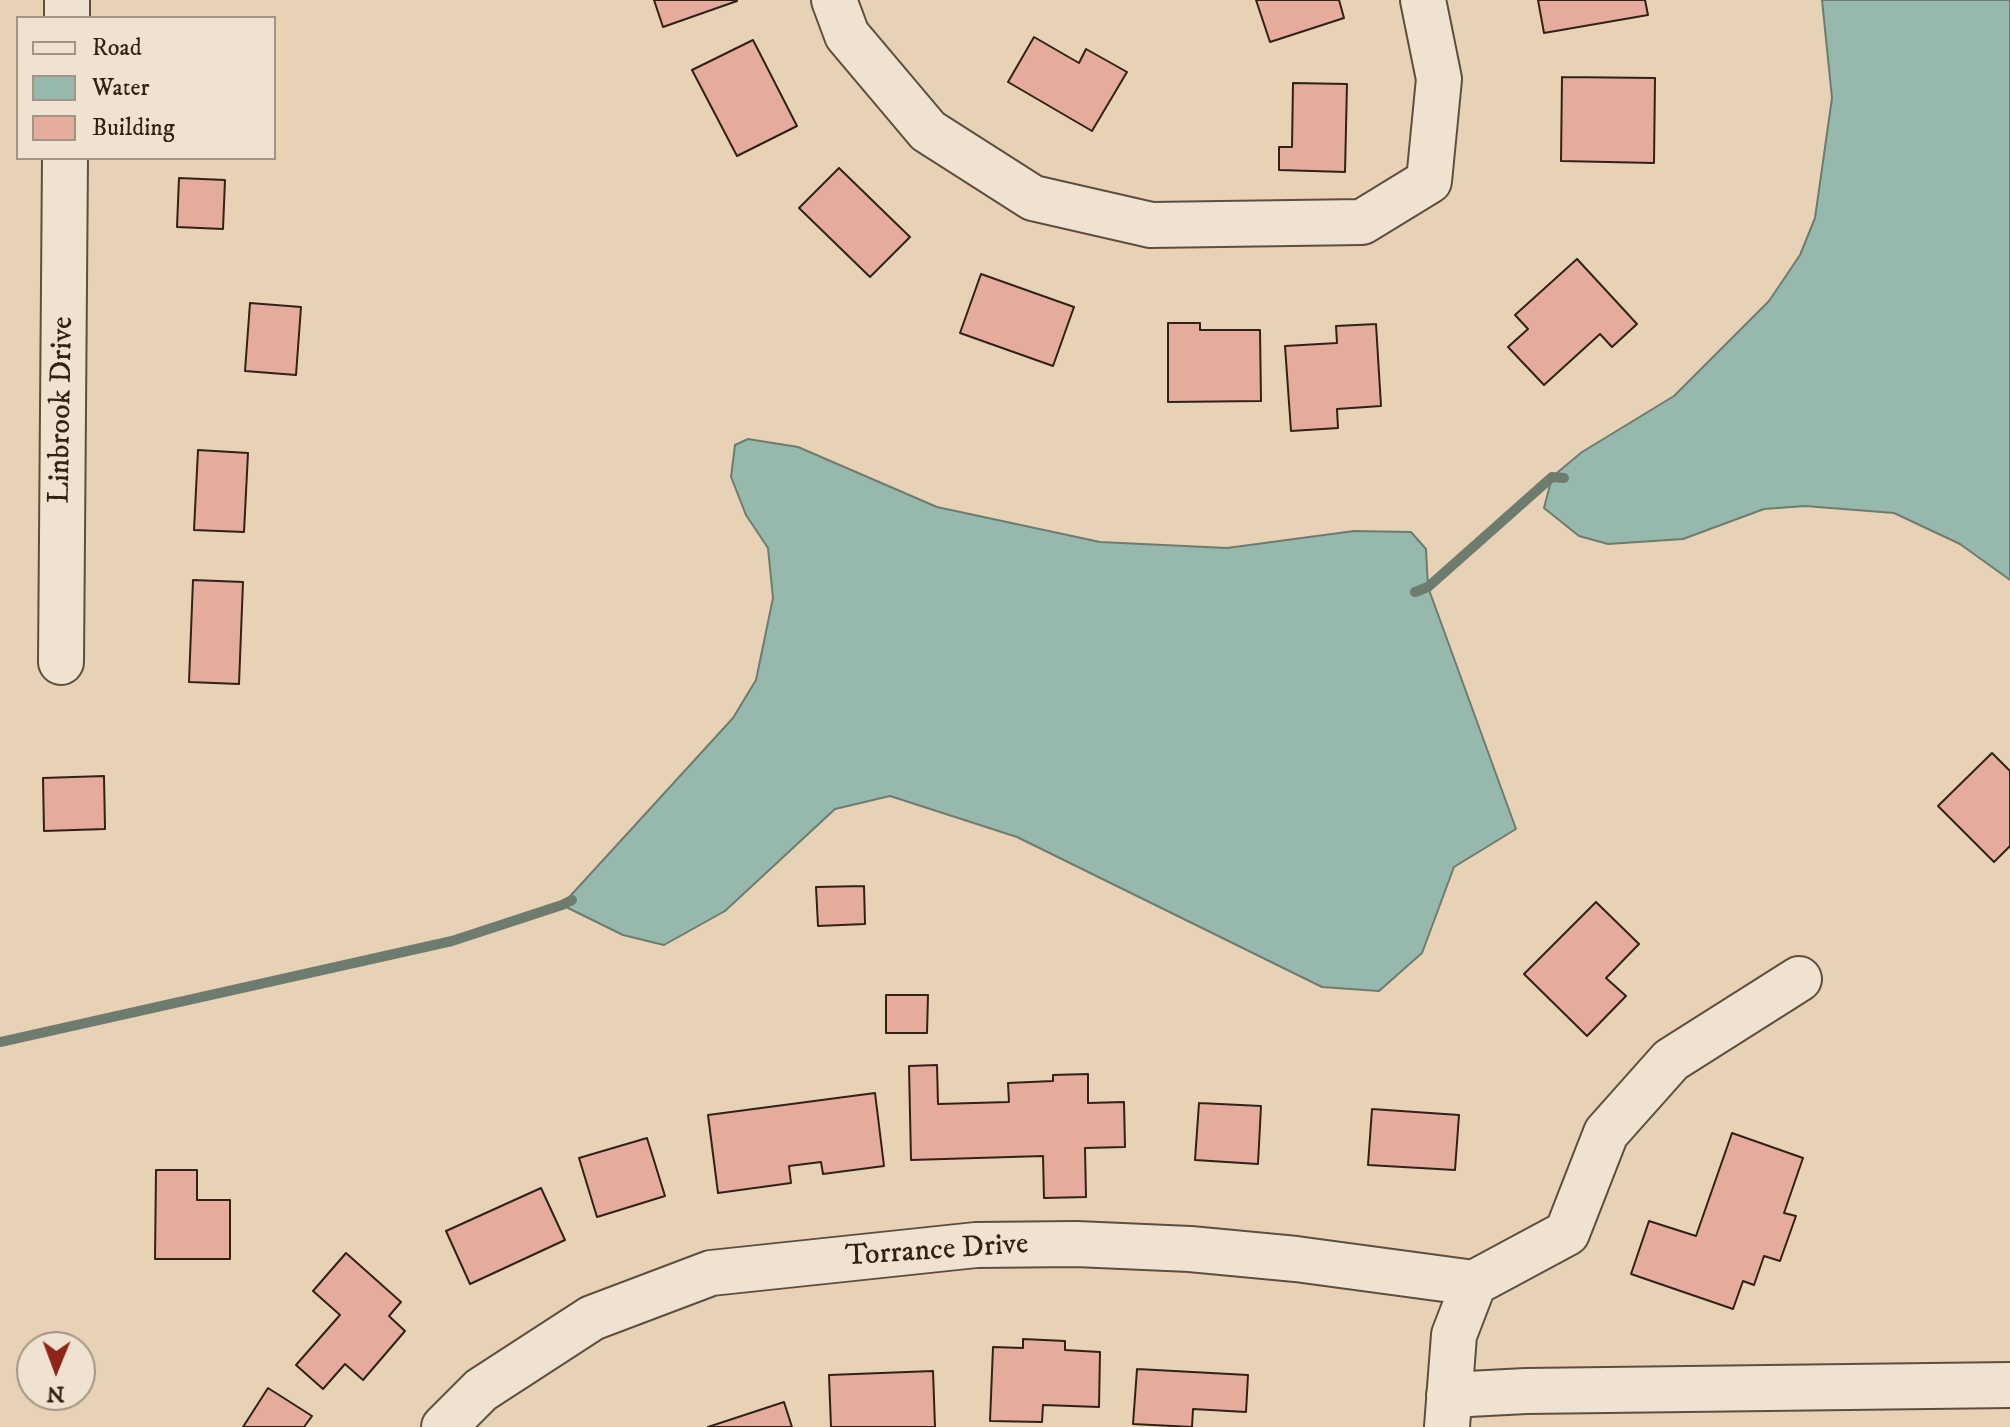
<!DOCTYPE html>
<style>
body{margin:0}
#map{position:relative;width:2010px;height:1427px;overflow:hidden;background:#e7d2b6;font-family:"IM FELL DW Pica",serif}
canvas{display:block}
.legend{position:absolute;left:16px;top:16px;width:260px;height:144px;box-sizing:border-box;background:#efe2d0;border:2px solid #a39586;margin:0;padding:10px 14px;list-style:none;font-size:24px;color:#312216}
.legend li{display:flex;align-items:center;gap:16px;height:40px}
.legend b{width:40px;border:2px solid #a39586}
.north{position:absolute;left:16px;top:1331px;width:80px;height:80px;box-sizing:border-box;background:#efe2d0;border:2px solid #a39586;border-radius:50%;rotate:181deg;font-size:22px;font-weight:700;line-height:32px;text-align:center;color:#312216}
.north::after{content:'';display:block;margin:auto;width:28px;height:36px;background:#8f2418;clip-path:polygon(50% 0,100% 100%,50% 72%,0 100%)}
</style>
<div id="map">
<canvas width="2010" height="1427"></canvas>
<ul class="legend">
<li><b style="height:10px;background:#efe2d0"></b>Road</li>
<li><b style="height:22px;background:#97b8ac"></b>Water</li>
<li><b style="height:22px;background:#e5ab9d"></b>Building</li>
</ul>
<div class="north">N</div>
</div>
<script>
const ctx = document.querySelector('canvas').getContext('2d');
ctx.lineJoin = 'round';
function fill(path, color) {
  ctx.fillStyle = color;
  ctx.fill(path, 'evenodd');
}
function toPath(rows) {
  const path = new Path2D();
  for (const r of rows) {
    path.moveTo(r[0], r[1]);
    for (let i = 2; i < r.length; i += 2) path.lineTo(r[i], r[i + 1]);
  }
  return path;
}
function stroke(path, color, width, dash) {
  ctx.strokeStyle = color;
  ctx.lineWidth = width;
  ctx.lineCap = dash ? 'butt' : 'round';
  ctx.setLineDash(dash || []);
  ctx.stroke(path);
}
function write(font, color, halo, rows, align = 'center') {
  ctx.font = font + ' "IM FELL DW Pica",serif';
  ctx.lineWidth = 7;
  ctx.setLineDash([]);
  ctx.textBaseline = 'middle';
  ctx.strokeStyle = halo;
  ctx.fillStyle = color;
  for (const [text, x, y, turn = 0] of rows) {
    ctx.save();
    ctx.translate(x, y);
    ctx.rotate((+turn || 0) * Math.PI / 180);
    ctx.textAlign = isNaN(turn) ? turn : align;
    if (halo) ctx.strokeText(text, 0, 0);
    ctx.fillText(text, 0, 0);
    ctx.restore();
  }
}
const water = toPath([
 [1822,0,2010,0,2010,580,1960,544,1894,513,1805,506,1764,509,1683,539,1608,544,1579,536,1544,508,1552,477,1582,452,1674,396,1769,301,1800,255,1815,218,1832,98,1822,0],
 [748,439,798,447,937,507,1100,542,1227,548,1354,531,1411,532,1426,549,1428,587,1516,829,1454,867,1422,953,1379,991,1322,987,1017,837,890,796,835,809,725,911,664,945,623,935,562,905,733,718,756,680,773,598,768,548,746,515,731,477,735,445,748,439]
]);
const stream = toPath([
 [1415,592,1428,587,1552,477,1564,478],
 [0,1042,452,941,562,905,572,900]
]);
const building = toPath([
 [654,0,737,0,737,1,663,27,654,0],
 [1256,0,1339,0,1344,18,1270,42,1256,0],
 [1538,0,1645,0,1648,15,1544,33,1538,0],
 [1034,37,1079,63,1086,49,1127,72,1092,131,1008,82,1034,37],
 [753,40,797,126,737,156,692,70,753,40],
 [1562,77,1655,78,1654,163,1561,161,1562,77],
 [1293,83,1347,84,1345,172,1279,170,1279,147,1292,147,1293,83],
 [839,168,910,237,870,277,799,208,839,168],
 [179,178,225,180,223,229,177,227,179,178],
 [1577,259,1637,324,1612,347,1600,334,1544,385,1508,347,1528,329,1515,315,1577,259],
 [981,274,1074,307,1053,366,960,333,981,274],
 [250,303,301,307,296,375,245,371,250,303],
 [1168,323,1200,323,1200,330,1260,330,1261,401,1168,402,1168,323],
 [1376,324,1381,406,1337,409,1338,428,1291,431,1285,346,1337,343,1336,326,1376,324],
 [198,450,248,453,244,532,194,530,198,450],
 [193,580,243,582,239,684,189,682,193,580],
 [1992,753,2010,771,2010,846,1994,862,1938,806,1992,753],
 [104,776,105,829,44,831,43,778,104,776],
 [864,886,865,924,818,926,816,887,864,886],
 [1596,902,1639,944,1606,978,1626,996,1587,1036,1524,974,1596,902],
 [886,995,928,995,927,1033,886,1033,886,995],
 [937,1065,938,1104,1009,1102,1008,1083,1053,1081,1053,1075,1088,1074,1088,1103,1124,1102,1125,1147,1085,1148,1086,1197,1044,1198,1043,1156,911,1160,909,1066,937,1065],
 [875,1093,884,1166,823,1174,821,1162,789,1166,791,1183,718,1193,708,1115,875,1093],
 [1199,1103,1261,1106,1258,1164,1195,1160,1199,1103],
 [1372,1109,1459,1115,1455,1170,1368,1165,1372,1109],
 [1732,1133,1803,1158,1784,1213,1796,1216,1780,1261,1764,1256,1754,1285,1743,1281,1733,1309,1631,1274,1649,1221,1696,1236,1732,1133],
 [647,1138,665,1196,597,1217,579,1158,647,1138],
 [156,1170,197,1170,197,1200,230,1200,230,1259,155,1259,156,1170],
 [541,1188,565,1240,470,1284,446,1231,541,1188],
 [346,1253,401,1302,389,1316,405,1331,363,1380,345,1364,323,1389,296,1365,340,1315,313,1291,346,1253],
 [1023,1339,1065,1341,1065,1350,1100,1352,1099,1407,1043,1405,1042,1422,990,1421,993,1347,1023,1348,1023,1339],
 [1137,1369,1248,1375,1246,1412,1193,1409,1192,1427,1133,1424,1137,1369],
 [933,1371,935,1427,831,1427,829,1375,933,1371],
 [268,1388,312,1416,304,1427,243,1427,268,1388],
 [784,1402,792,1427,708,1427,784,1402]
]);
const minor = toPath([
 [834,0,847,35,928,131,1033,198,1151,225,1362,222,1429,181,1439,79,1423,0],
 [67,18,67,0],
 [61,662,65,158],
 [1474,1283,1567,1233,1606,1133,1671,1060,1799,979],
 [1449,1395,1526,1391,2010,1385],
 [444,1427,481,1390,592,1318,711,1273,976,1245,1076,1244,1190,1249,1296,1259,1474,1283],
 [1447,1427,1454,1335,1474,1283]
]);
const streetNames = [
 ["Linbrook Drive",63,410,-89],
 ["Torrance Drive",937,1252,-4]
];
fill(water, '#97b8ac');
stroke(water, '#6e7c70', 2);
stroke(stream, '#6e7c70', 10);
fill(building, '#e5ab9d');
stroke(building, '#312216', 2);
stroke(minor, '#5e4e3e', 48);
stroke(minor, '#efe2d0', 44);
write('30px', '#312216', '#efe2d0', streetNames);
</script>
